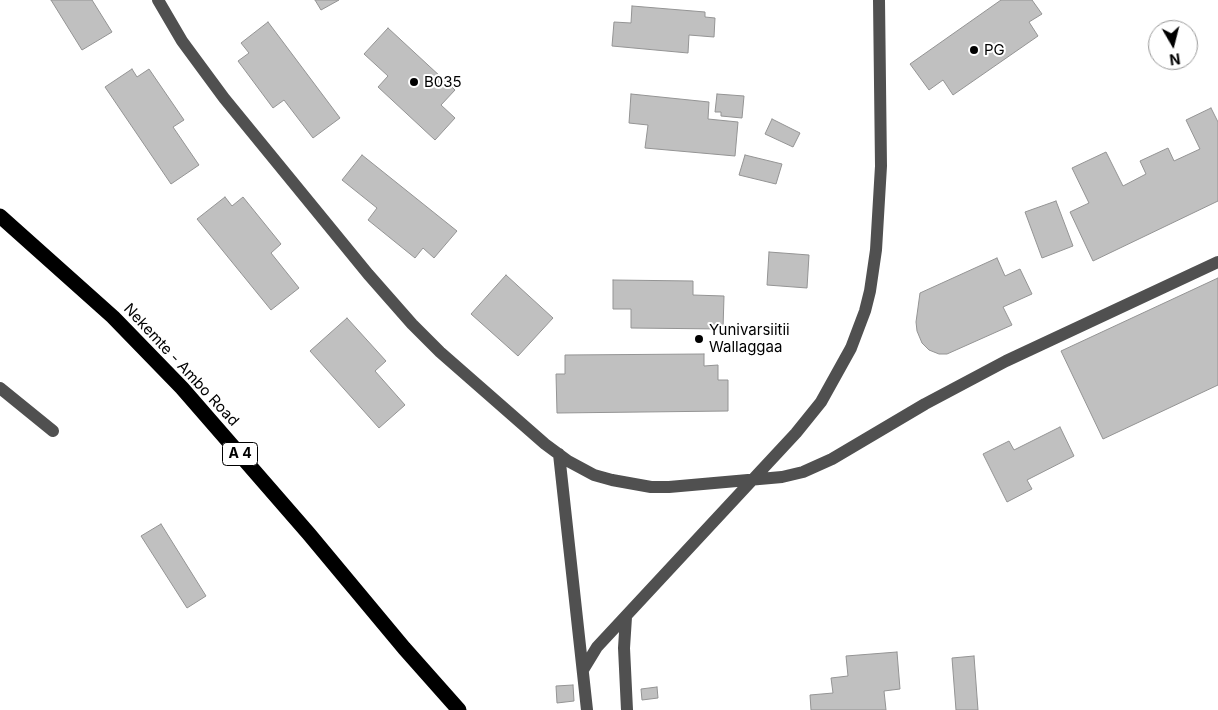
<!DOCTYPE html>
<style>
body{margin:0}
#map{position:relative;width:1218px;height:710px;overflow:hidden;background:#fff;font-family:Inter,sans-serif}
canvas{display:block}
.north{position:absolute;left:1148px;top:20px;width:50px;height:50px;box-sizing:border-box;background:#fff;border:1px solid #999;border-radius:50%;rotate:172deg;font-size:14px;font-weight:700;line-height:20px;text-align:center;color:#000}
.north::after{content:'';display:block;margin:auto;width:18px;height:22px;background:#000;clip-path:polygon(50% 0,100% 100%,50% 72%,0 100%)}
</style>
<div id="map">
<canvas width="1218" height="710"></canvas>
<div class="north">N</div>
</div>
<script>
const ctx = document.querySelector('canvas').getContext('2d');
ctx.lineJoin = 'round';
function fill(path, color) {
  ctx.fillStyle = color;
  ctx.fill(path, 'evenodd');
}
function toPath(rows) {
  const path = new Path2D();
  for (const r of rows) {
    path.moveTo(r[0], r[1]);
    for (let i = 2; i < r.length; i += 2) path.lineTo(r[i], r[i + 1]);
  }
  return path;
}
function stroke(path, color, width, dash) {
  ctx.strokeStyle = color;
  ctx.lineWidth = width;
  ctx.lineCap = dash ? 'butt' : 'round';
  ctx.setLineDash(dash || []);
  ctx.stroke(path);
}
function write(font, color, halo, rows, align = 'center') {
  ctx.font = font + ' Inter,sans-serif';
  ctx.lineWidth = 4;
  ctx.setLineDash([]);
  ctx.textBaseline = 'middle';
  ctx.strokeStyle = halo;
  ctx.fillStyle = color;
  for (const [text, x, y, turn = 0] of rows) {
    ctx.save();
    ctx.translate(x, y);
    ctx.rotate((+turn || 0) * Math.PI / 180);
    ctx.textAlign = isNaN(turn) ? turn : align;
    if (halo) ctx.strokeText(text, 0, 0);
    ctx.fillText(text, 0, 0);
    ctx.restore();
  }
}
const building = toPath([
 [51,0,92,0,112,32,82,50,51,0],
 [315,0,339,0,321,10,315,0],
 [1001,0,1032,0,1042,14,1029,22,1038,36,953,95,943,80,929,90,910,64,1001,0],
 [632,6,705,12,705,17,715,18,714,37,689,35,688,53,612,46,614,22,631,23,632,6],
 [268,22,340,118,313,138,284,100,273,108,238,61,249,53,241,43,268,22],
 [388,28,455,90,441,105,455,118,435,140,378,87,388,76,364,54,388,28],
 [132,69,137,77,149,69,184,120,173,127,199,165,171,184,105,87,132,69],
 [631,94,709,102,708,119,738,122,735,156,645,148,648,125,629,123,631,94],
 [717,94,744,96,742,118,721,116,721,112,715,112,717,94],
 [1211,108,1218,122,1218,201,1093,261,1070,212,1089,203,1072,168,1106,152,1123,186,1146,174,1140,161,1168,148,1174,161,1200,149,1186,120,1211,108],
 [772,119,800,133,793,147,765,134,772,119],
 [362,155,457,231,434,258,423,248,415,258,368,220,377,208,342,180,362,155],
 [745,155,782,164,776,184,739,175,745,155],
 [225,197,232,206,243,197,281,244,271,253,299,288,271,310,197,219,225,197],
 [1056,201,1073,246,1042,258,1025,212,1056,201],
 [769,252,809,255,807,288,767,285,769,252],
 [997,258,1005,276,1020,269,1032,294,1003,307,1012,325,947,354,939,354,929,350,922,343,917,331,916,322,920,293,997,258],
 [506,275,553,318,518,356,471,314,506,275],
 [1218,278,1218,385,1103,439,1061,351,1218,278],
 [613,280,693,281,693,295,724,296,723,329,631,328,631,309,613,309,613,280],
 [347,318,386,361,375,371,405,405,379,428,310,351,347,318],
 [704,354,704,366,718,365,718,380,728,380,728,411,557,413,556,374,565,374,565,355,704,354],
 [1060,427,1074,456,1027,480,1032,489,1007,502,983,454,1009,441,1014,450,1060,427],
 [161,524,206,596,187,608,141,536,161,524],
 [897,652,900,689,884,691,886,710,811,710,810,695,833,693,831,678,848,676,846,656,897,652],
 [974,656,978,710,956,710,952,658,974,656],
 [573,685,574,701,557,703,556,686,573,685],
 [657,687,658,698,642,700,641,689,657,687]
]);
const minor = toPath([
 [158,0,182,41,224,98,368,274,412,324,440,352,545,444,568,461,594,475,612,480,651,487,669,487,782,477,803,472,832,459,925,404,1006,361,1218,262],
 [0,388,53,431],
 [559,454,587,710],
 [626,617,624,648,627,710],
 [583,670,597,647,796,433,821,402,851,348,865,311,870,291,876,250,881,166,879,0]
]);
const highway = toPath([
 [0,216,113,317,182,388,309,534,404,648,459,710]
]);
const markers = [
 [974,50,5,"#000"],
 [414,82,5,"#000"],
 [699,339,5,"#000"]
];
const shields = [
 [240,454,35]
];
const shieldNames = [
 ["A 4",240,454]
];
const poiNames = [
 ["PG",984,50],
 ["B035",424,82],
 ["Yunivarsiitii",709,330],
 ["Wallaggaa",709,347]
];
const streetNames = [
 ["Nekemte - Ambo Road",181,365,47]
];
fill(building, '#c0c0c0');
stroke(building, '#949494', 1);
stroke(minor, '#505050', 12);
stroke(highway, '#000', 15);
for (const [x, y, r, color] of markers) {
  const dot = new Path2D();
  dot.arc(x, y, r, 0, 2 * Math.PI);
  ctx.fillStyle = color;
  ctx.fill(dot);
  stroke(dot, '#fff', 2);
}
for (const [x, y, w] of shields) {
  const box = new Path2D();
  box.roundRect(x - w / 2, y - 11.5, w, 23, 4);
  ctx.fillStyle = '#fff';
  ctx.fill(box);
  stroke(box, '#000', 1);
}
write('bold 14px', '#000', null, shieldNames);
write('15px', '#000', '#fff', poiNames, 'left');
write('15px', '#000', '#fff', streetNames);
</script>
